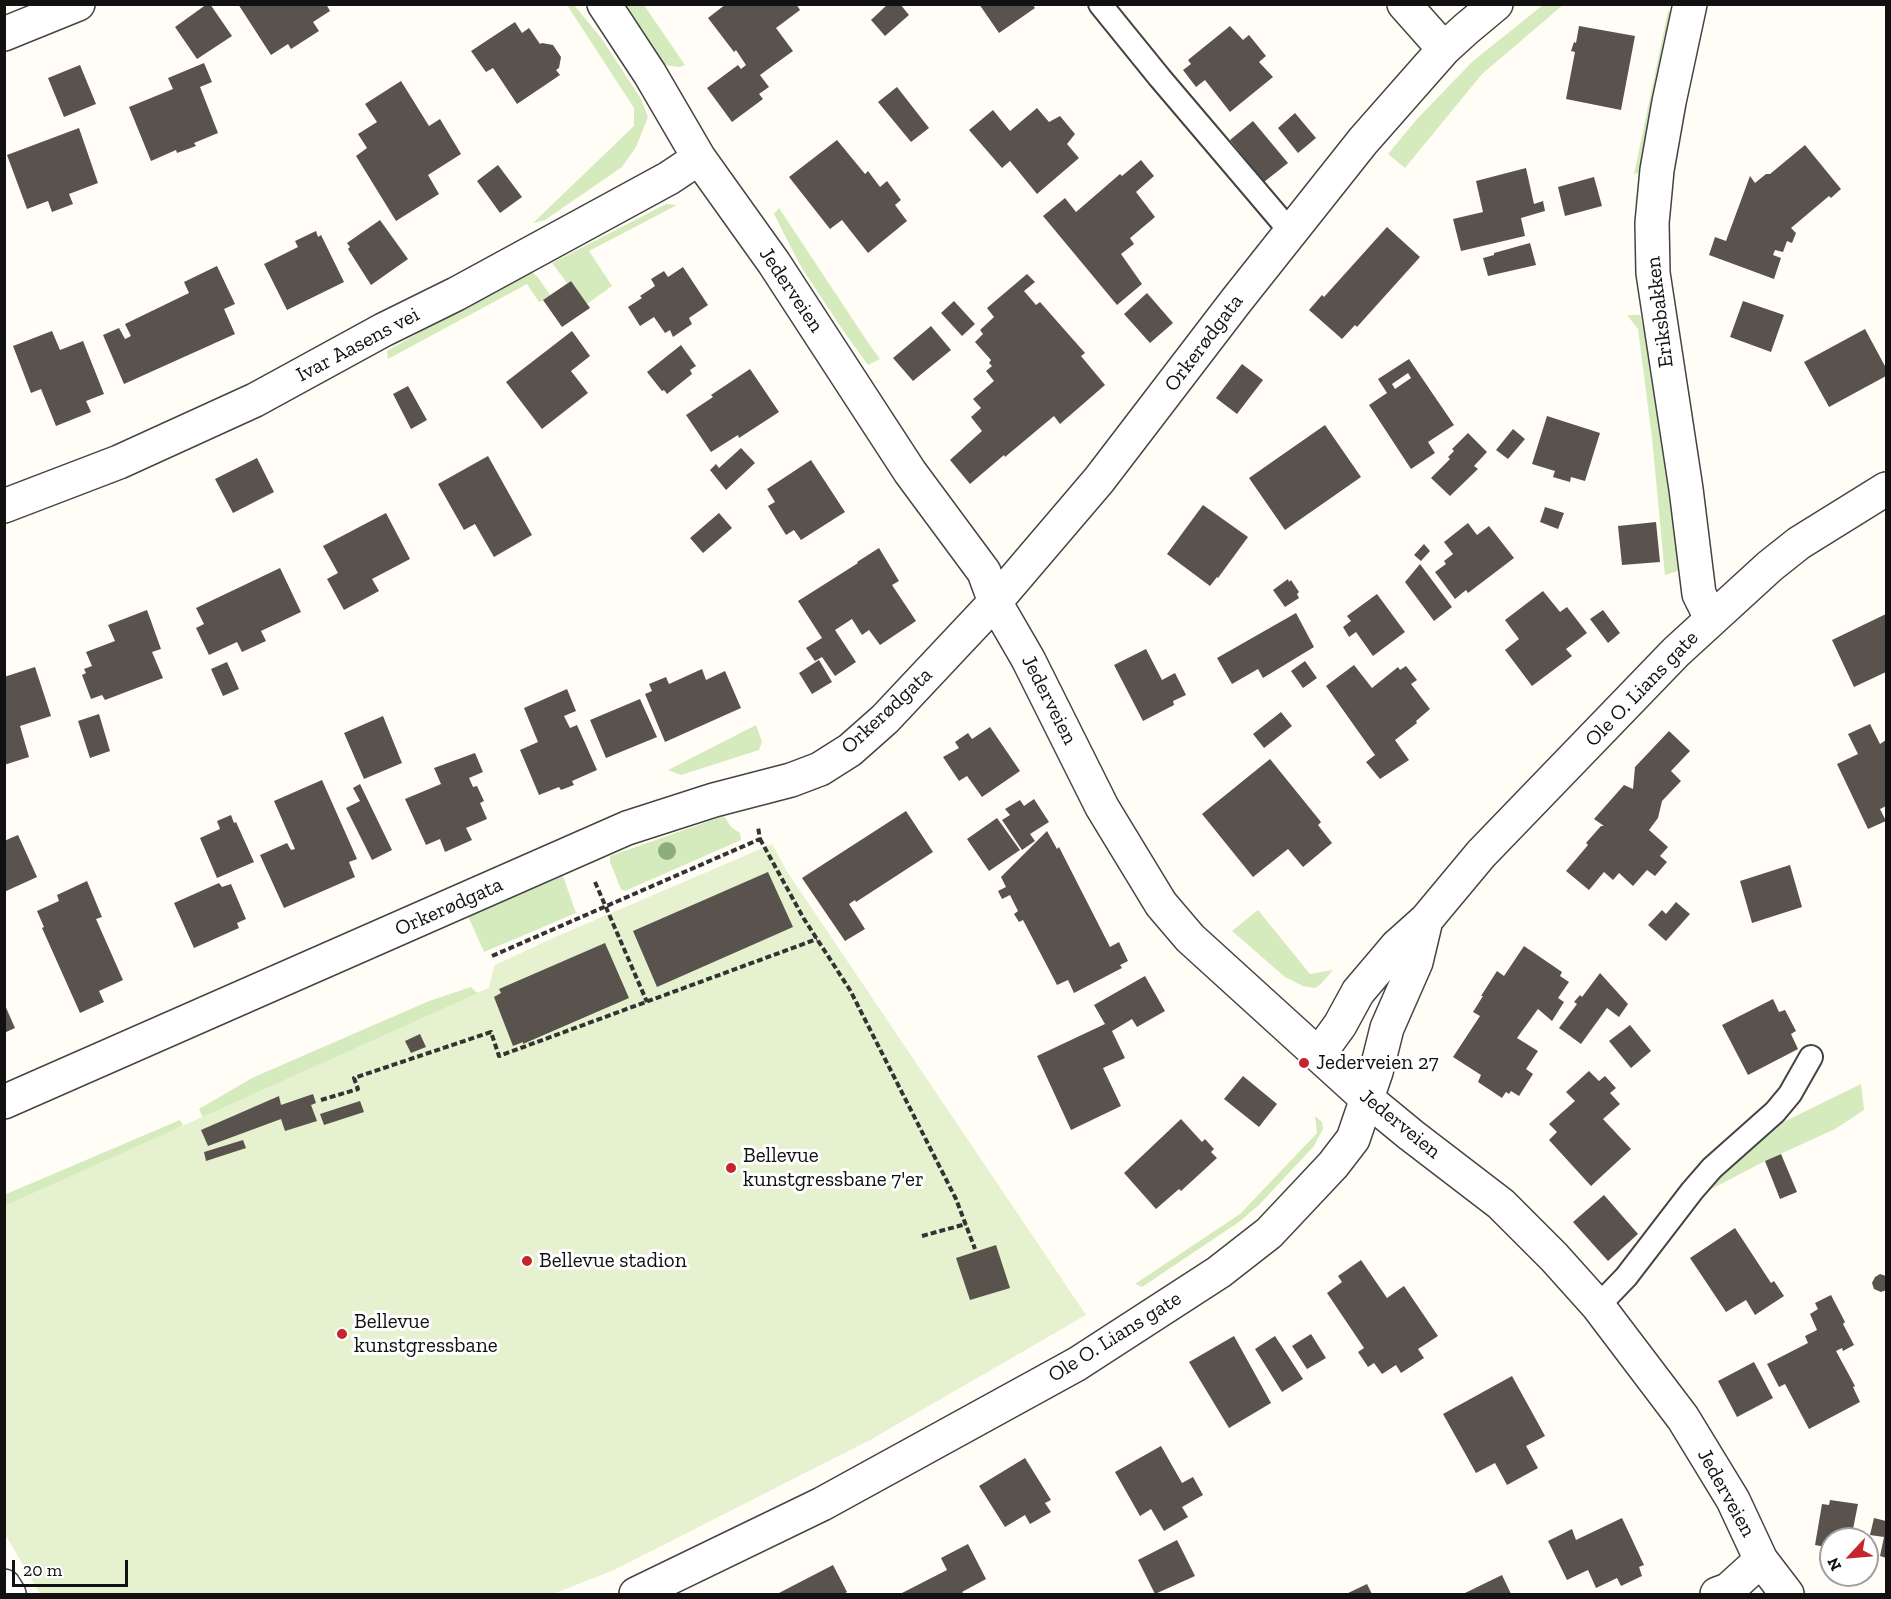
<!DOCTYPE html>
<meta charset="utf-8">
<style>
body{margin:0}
#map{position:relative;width:1891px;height:1599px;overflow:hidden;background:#fffdf5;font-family:"Zilla Slab",serif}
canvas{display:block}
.frame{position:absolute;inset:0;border:6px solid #111;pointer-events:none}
.north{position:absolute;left:1819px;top:1527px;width:60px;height:60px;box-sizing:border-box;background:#fff;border:2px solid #a0a0a0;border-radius:50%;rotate:244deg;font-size:16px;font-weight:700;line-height:24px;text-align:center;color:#111}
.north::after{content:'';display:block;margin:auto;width:21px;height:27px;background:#c4262e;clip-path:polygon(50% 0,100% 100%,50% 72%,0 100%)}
.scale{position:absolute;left:12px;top:1560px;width:116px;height:27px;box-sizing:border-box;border:3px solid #111;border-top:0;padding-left:8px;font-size:18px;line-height:21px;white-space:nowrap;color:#111;-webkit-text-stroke:4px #fff;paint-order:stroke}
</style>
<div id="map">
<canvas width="1891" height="1599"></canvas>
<div class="frame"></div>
<div class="north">N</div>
<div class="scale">20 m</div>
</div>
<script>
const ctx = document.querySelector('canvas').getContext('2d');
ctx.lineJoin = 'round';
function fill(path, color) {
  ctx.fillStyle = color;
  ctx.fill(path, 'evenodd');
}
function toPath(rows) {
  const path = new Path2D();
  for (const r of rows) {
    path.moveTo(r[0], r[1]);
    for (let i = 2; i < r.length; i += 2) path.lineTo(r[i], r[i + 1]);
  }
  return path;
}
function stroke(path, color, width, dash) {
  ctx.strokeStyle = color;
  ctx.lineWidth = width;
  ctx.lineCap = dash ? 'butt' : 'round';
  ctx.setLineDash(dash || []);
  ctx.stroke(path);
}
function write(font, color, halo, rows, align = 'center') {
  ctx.font = font + ' "Zilla Slab",serif';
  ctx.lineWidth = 6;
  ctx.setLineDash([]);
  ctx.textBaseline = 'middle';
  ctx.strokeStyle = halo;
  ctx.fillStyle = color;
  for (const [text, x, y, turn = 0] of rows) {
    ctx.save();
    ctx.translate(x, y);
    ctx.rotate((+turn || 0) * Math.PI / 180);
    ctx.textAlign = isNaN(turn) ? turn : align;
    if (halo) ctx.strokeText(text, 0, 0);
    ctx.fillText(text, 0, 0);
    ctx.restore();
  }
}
const green = toPath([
 [567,5,574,5,602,39,641,99,648,117,636,147,622,167,545,220,533,223,634,126,634,108],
 [622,5,644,5,685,65,680,67,663,65],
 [1543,5,1563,5,1482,74,1405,168,1388,154,1417,119,1473,61],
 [1676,10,1642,172,1634,174,1668,11],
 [666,204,677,205,589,251,612,286,587,304,571,281,567,283,552,263],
 [779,208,869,344,880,359,868,365,842,329,800,265,774,214],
 [531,272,537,276,550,295,543,300,539,302,527,284,388,359,387,351,481,297],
 [1627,315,1640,315,1657,382,1681,570,1665,575,1652,438,1638,329],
 [756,725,762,742,759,750,681,775,668,770],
 [724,816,731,827,740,833,741,840,625,891,621,889,610,862,610,856],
 [563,876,576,913,484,952,468,916],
 [1258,910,1310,974,1333,970,1320,985,1315,988,1303,986,1285,977,1232,931],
 [567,959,206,1125,199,1109,252,1078,429,1001,471,987,477,993,489,988,495,965],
 [1861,1084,1864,1110,1835,1129,1765,1161,1700,1195,1765,1131],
 [1315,1116,1322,1122,1323,1129,1314,1146,1259,1205,1239,1222,1142,1287,1135,1284,1240,1214,1317,1133],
 [180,1120,183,1125,5,1223,4,1195]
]);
const pitch = toPath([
 [772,844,788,873,1086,1315,870,1440,614,1570,553,1594,40,1594,5,1534,4,1206,489,988,495,965,553,938]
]);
const building = toPath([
 [207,4,210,4,232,36,197,59,175,27],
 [238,4,326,4,330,11,313,22,319,31,291,49,288,44,271,55],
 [726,4,796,4,800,10,776,28,793,51,760,75,769,87,759,94,763,99,732,122,707,88,738,65,741,69,746,65,736,50,734,52,708,18],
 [888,4,900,4,909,15,885,36,871,20],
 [979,4,1032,4,1035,8,999,33],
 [515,22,522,33,529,28,540,44,542,43,553,45,561,57,559,68,556,70,560,75,517,104,493,68,486,72,471,51],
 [1230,26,1243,40,1249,35,1266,56,1259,62,1273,77,1230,112,1205,80,1196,87,1183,70,1191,64,1188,60],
 [1579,26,1635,36,1621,110,1566,99,1575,52,1571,51,1574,42,1576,43],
 [204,63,212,82,200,87,218,133,194,143,196,146,177,153,176,150,151,161,129,107,173,89,168,78],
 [80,65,96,104,64,117,48,78],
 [401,81,429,126,440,119,461,154,428,175,439,194,396,221,356,156,367,148,358,134,377,122,365,104],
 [897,87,929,128,911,142,878,102],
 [1037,108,1049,122,1060,116,1075,134,1067,144,1079,158,1037,194,1010,161,1002,168,969,130,993,110,1010,131],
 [1295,113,1316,138,1298,153,1278,128],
 [1253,121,1288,163,1264,182,1230,140],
 [79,128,98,183,69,194,73,204,52,212,48,201,27,209,7,155],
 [837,140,865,174,868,171,880,187,887,181,901,200,895,205,907,221,868,253,842,220,830,229,789,177],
 [1805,145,1841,189,1831,198,1829,196,1791,228,1796,233,1792,243,1787,241,1783,252,1775,250,1773,255,1781,258,1774,279,1709,255,1715,237,1726,241,1750,176,1755,183,1766,174,1770,174],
 [1141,160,1154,176,1136,192,1155,217,1130,238,1134,244,1121,254,1142,284,1117,305,1043,216,1065,198,1076,212,1120,174,1122,176],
 [498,165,522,197,500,213,477,181],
 [1526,168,1534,204,1543,201,1545,211,1521,218,1525,236,1461,251,1453,219,1483,212,1476,181],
 [1594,177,1602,206,1565,216,1558,187],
 [380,220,408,259,371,285,348,249,350,247,347,243],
 [1387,227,1420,257,1357,327,1355,325,1342,339,1309,310,1322,295,1324,297],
 [316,231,318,237,321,235,344,282,287,310,264,264,298,247,295,241],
 [1530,243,1536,265,1488,276,1483,258,1494,255,1494,253],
 [217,266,235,304,224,309,235,334,124,384,103,335,119,328,125,339,131,336,125,324,189,293,184,282],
 [683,267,708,305,689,318,692,324,673,337,670,330,665,333,654,317,640,326,628,307,642,298,640,296,655,286,651,279,664,271,668,277],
 [1027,274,1035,282,1024,291,1036,305,1040,302,1085,353,1081,356,1105,385,1060,424,1054,416,1005,457,1004,455,970,484,950,460,982,431,971,417,981,408,973,399,994,381,986,371,992,366,989,363,991,360,975,342,983,334,980,330,994,317,987,308],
 [571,281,590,308,562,327,543,300],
 [1147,293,1173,323,1150,343,1124,314],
 [954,301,975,324,962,336,941,313],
 [1743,301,1784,315,1771,352,1730,337],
 [931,326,951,350,913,381,893,358],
 [1865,329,1886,368,1886,376,1829,407,1804,362],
 [52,331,60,350,83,341,104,394,86,401,91,412,56,426,41,389,31,393,13,346],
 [572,331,590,356,571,371,588,393,542,429,506,382],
 [681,345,696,366,690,370,692,374,667,394,664,390,662,391,647,372],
 [1409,359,1454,425,1428,442,1435,453,1411,469,1369,405,1387,393,1378,379],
 [1408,373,1411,378,1395,389,1392,384],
 [1242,364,1263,380,1237,414,1216,398],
 [750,369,779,412,739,438,738,435,711,452,686,415,713,397,711,395],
 [408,386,427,420,411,429,393,394],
 [1547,416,1600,433,1585,481,1571,477,1570,482,1553,477,1555,471,1532,464],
 [1325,425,1361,477,1285,530,1249,478],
 [1513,429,1525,439,1508,459,1496,450],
 [1468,433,1487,452,1474,466,1478,469,1450,496,1431,478,1450,459,1448,457,1454,451,1452,449],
 [741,448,755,463,726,490,710,470,716,464,719,468],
 [488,456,532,535,494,557,475,524,464,530,438,484],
 [257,458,274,492,233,513,215,479],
 [811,460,845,512,801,540,794,530,786,535,768,506,775,502,767,489],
 [1203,505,1248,537,1218,578,1217,577,1210,586,1167,554],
 [1545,507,1564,513,1558,529,1540,522],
 [386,513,410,559,372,579,379,591,344,610,327,579,338,573,323,546],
 [719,513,732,528,703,553,690,538],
 [1656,522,1660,562,1622,565,1618,526],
 [1468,523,1477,535,1489,526,1514,558,1468,593,1466,590,1455,599,1435,572,1446,564,1444,561,1453,554,1444,542],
 [1424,544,1430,551,1421,561,1414,555],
 [879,548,899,581,892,585,916,621,880,645,869,630,862,635,852,619,835,630,856,662,835,676,822,657,815,661,806,648,822,638,798,601,858,563,857,562],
 [1420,564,1452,607,1434,621,1405,582],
 [280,568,301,612,261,631,266,641,242,652,237,642,209,655,196,628,204,624,196,608],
 [1288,579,1289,582,1291,580,1299,592,1297,594,1299,598,1285,607,1273,590],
 [1543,591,1560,612,1567,607,1587,633,1566,649,1572,656,1532,686,1505,650,1519,639,1505,620],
 [1377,594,1405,632,1373,656,1356,632,1349,637,1343,627,1351,621,1347,616],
 [147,610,161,649,152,652,163,678,105,700,102,695,91,699,82,675,86,673,84,669,92,666,86,652,115,641,108,625],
 [1603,610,1620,633,1608,643,1590,619],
 [1296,613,1314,647,1263,678,1258,669,1232,684,1217,658],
 [1886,614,1886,672,1854,687,1832,640],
 [1146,649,1162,680,1175,673,1186,695,1173,701,1174,705,1143,721,1114,665],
 [819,660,832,682,812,694,799,673],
 [1305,661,1317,678,1303,688,1291,671],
 [227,662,239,689,223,696,211,669],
 [1354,665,1372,688,1398,667,1400,670,1406,666,1417,680,1411,684,1430,709,1416,721,1417,723,1395,740,1409,760,1380,779,1366,762,1375,755,1326,686],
 [35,667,51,716,20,726,29,757,4,765,4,677],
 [702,669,706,680,725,671,741,708,665,742,645,694,652,691,649,684,666,677,669,684],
 [567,689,576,711,564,716,570,728,577,725,597,770,572,781,574,785,561,790,559,787,539,795,520,750,538,742,524,708],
 [640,699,657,737,606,758,590,720],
 [1281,712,1292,726,1264,748,1253,734],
 [99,714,110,751,90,758,78,721],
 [383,716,402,763,364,779,344,733],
 [1870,724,1880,744,1886,740,1886,806,1880,809,1886,821,1868,829,1837,764,1858,754,1848,734],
 [990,727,1020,771,982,797,967,776,959,781,943,757,959,748,955,742,968,733,972,739],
 [1669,731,1690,751,1671,771,1681,781,1662,801,1658,818,1649,830,1668,847,1660,856,1667,862,1655,876,1647,870,1633,886,1619,873,1613,880,1604,872,1589,890,1566,871,1588,845,1586,843,1601,826,1604,826,1594,819,1624,785,1633,789,1635,767],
 [475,753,483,772,469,778,473,787,477,786,484,801,480,803,487,819,466,828,472,840,445,852,440,839,426,845,405,799,441,784,434,768],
 [1270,759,1321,822,1318,825,1332,843,1303,867,1288,849,1253,877,1202,814],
 [322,780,357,859,349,862,355,877,284,908,260,855,287,843,291,850,295,849,274,801],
 [360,784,392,850,372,860,346,808,360,801,353,788],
 [1034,799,1049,822,1030,834,1035,841,1022,850,1002,820,1010,815,1005,809,1020,800,1024,806],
 [906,811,933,852,856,902,855,900,849,904,865,929,845,941,802,878],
 [231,815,234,823,236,822,254,862,217,878,200,838,220,829,217,821],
 [997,818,1020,850,989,871,967,839],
 [1047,831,1057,849,1059,847,1110,947,1119,942,1128,961,1120,965,1122,968,1074,993,1068,980,1057,985,1023,920,1019,922,1014,914,1018,911,1010,895,1002,899,998,891,1006,887,1001,877],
 [18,835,37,877,4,892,4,841],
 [1790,865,1802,907,1752,923,1740,881],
 [768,872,793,927,657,987,633,931],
 [87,881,102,917,96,919,123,980,99,991,104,1002,80,1013,42,928,44,927,37,911,59,901,57,895],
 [219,883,222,887,231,884,246,919,237,923,239,928,194,948,174,903],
 [1676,902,1690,914,1666,941,1648,925,1662,910,1666,914],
 [605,943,629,998,523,1044,523,1042,513,1046,494,997,501,993,499,989],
 [1524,946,1562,972,1560,976,1569,982,1558,998,1564,1002,1552,1021,1538,1009,1517,1038,1538,1051,1526,1069,1533,1074,1519,1096,1511,1091,1509,1094,1506,1092,1502,1098,1478,1082,1481,1075,1453,1057,1480,1016,1473,1012,1483,996,1481,996,1497,971,1504,976],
 [1600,973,1628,1004,1619,1017,1607,1008,1581,1044,1559,1028,1577,1004,1574,1002,1580,995,1582,997],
 [1145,976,1165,1011,1137,1027,1132,1019,1112,1031,1125,1058,1103,1068,1121,1106,1071,1130,1037,1056,1105,1024,1094,1005],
 [1773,999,1779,1012,1785,1010,1796,1031,1791,1034,1798,1049,1748,1075,1722,1025],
 [4,1003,15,1028,4,1033],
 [1630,1025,1651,1051,1631,1068,1609,1041],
 [420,1034,426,1047,411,1053,405,1041],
 [1589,1071,1599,1081,1605,1076,1616,1088,1610,1093,1620,1104,1603,1119,1631,1149,1591,1186,1549,1140,1557,1132,1549,1124,1575,1101,1566,1092],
 [1243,1076,1277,1104,1259,1127,1224,1099],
 [313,1094,316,1103,311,1105,317,1121,285,1131,281,1119,208,1146,201,1130,279,1096,281,1105],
 [360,1101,364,1112,324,1125,320,1114],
 [1181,1119,1202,1142,1205,1139,1214,1149,1211,1152,1217,1158,1181,1191,1179,1189,1156,1209,1124,1173],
 [243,1140,246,1148,206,1161,204,1152],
 [1781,1154,1797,1192,1780,1199,1765,1161],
 [1604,1195,1638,1234,1608,1261,1573,1222],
 [1735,1228,1771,1283,1774,1281,1784,1296,1755,1315,1746,1300,1726,1312,1690,1258],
 [996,1245,1010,1288,970,1300,956,1258],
 [1361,1260,1387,1298,1404,1286,1438,1336,1418,1349,1424,1358,1401,1373,1396,1365,1382,1374,1374,1363,1368,1367,1358,1352,1364,1348,1327,1293,1342,1282,1338,1276],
 [1880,1274,1886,1276,1886,1290,1881,1292,1874,1289,1872,1283,1875,1277],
 [1831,1295,1845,1322,1843,1324,1854,1345,1843,1351,1842,1348,1836,1351,1855,1386,1853,1387,1860,1402,1809,1429,1785,1384,1779,1387,1767,1364,1808,1343,1805,1336,1817,1330,1810,1314,1818,1309,1815,1303],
 [1311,1334,1326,1358,1307,1369,1292,1346],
 [1234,1336,1271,1403,1229,1428,1189,1362],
 [1275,1336,1303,1379,1282,1392,1255,1349],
 [1754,1362,1773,1398,1737,1417,1718,1381],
 [1512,1376,1545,1436,1526,1446,1538,1468,1507,1485,1495,1463,1476,1473,1443,1414],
 [1161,1446,1182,1483,1193,1477,1203,1495,1182,1507,1188,1517,1164,1531,1151,1509,1140,1516,1115,1472],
 [1025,1458,1051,1500,1045,1503,1051,1512,1030,1524,1025,1515,1005,1527,979,1486],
 [1830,1500,1858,1504,1851,1539,1831,1539,1831,1548,1815,1545,1822,1504,1829,1505],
 [1622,1518,1644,1565,1639,1567,1642,1576,1621,1586,1617,1578,1596,1588,1588,1570,1567,1580,1548,1541,1572,1529,1576,1540],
 [1874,1518,1886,1521,1886,1558,1880,1556,1884,1537,1870,1535],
 [1177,1540,1195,1576,1155,1594,1138,1560],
 [968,1544,986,1579,962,1592,964,1594,900,1594,947,1570,941,1558],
 [833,1565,847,1592,844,1594,777,1594],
 [1502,1575,1511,1594,1463,1594],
 [1367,1584,1372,1594,1346,1594]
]);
const path = toPath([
 [760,839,804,919,850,990,956,1199,975,1249],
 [595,882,647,1002],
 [492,956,760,839,758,827],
 [321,1100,358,1089,354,1078,491,1032,499,1056,817,939],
 [922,1236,966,1224]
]);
const service = toPath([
 [1100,4,1160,78,1290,231],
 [1598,1306,1626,1277,1692,1191,1712,1168,1775,1112,1790,1094,1811,1057]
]);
const minor = toPath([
 [604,4,650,74,699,158,774,263,910,472,984,572,995,602,1028,659,1102,807,1161,904,1190,938,1366,1098,1411,1135,1501,1204,1554,1257,1598,1306,1683,1418,1733,1500,1761,1560,1787,1594],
 [1404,4,1444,49],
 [1690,4,1669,102,1657,170,1652,223,1653,273,1686,489,1699,594,1711,618],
 [4,34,78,4],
 [4,506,119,462,255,400,383,330,456,294,669,178,699,158],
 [4,1102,627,828,714,800,791,780,820,769,850,750,885,719,995,602,1099,480,1236,301,1363,141,1444,49,1466,29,1496,4],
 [1717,1594,1728,1590,1761,1560]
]);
const tertiary = toPath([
 [1319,1054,1340,1025,1358,992,1397,946,1426,920,1481,854,1676,652,1770,566,1799,543,1886,489],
 [4,1586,9,1594],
 [636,1594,822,1504,1077,1364,1219,1272,1269,1233,1333,1165,1353,1139,1376,1072,1387,1028,1416,962,1426,920]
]);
const trees = [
 [667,851]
];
const markers = [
 [1304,1063,6,"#c4262e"],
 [731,1168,6,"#c4262e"],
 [527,1261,6,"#c4262e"],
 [342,1334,6,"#c4262e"]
];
const streetNames = [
 ["Jederveien",791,290,56],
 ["Eriksbakken",1660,312,-97],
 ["Orkerødgata",1204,343,-53],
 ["Ivar Aasens vei",358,345,-28],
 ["Ole O. Lians gate",1642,689,-46],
 ["Jederveien",1049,700,63],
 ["Orkerødgata",887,711,-43],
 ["Orkerødgata",449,907,-24],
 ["Jederveien",1400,1124,39],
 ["Ole O. Lians gate",1115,1337,-32],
 ["Jederveien",1726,1493,61]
];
const poiNames = [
 ["Jederveien 27",1316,1063],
 ["Bellevue",743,1156],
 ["kunstgressbane 7'er",743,1180],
 ["Bellevue stadion",539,1261],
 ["Bellevue",354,1322],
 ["kunstgressbane",354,1346]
];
fill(green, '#d5ebbd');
fill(pitch, '#e6f2cf');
fill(building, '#5a524d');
stroke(service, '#444', 26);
stroke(minor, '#444', 36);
stroke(tertiary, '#444', 36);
stroke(path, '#333', 4, [6, 3]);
stroke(service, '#fff', 22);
stroke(minor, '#fff', 33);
stroke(tertiary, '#fff', 33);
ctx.fillStyle = '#8dad7f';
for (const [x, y] of trees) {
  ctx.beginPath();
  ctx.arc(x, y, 9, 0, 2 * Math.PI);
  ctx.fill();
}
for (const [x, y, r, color] of markers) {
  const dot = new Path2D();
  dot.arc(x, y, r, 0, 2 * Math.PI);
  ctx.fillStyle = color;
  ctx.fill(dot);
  stroke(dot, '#fff', 2);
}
write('21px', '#111', '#fff', streetNames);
write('21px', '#111', '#fff', poiNames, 'left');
</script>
